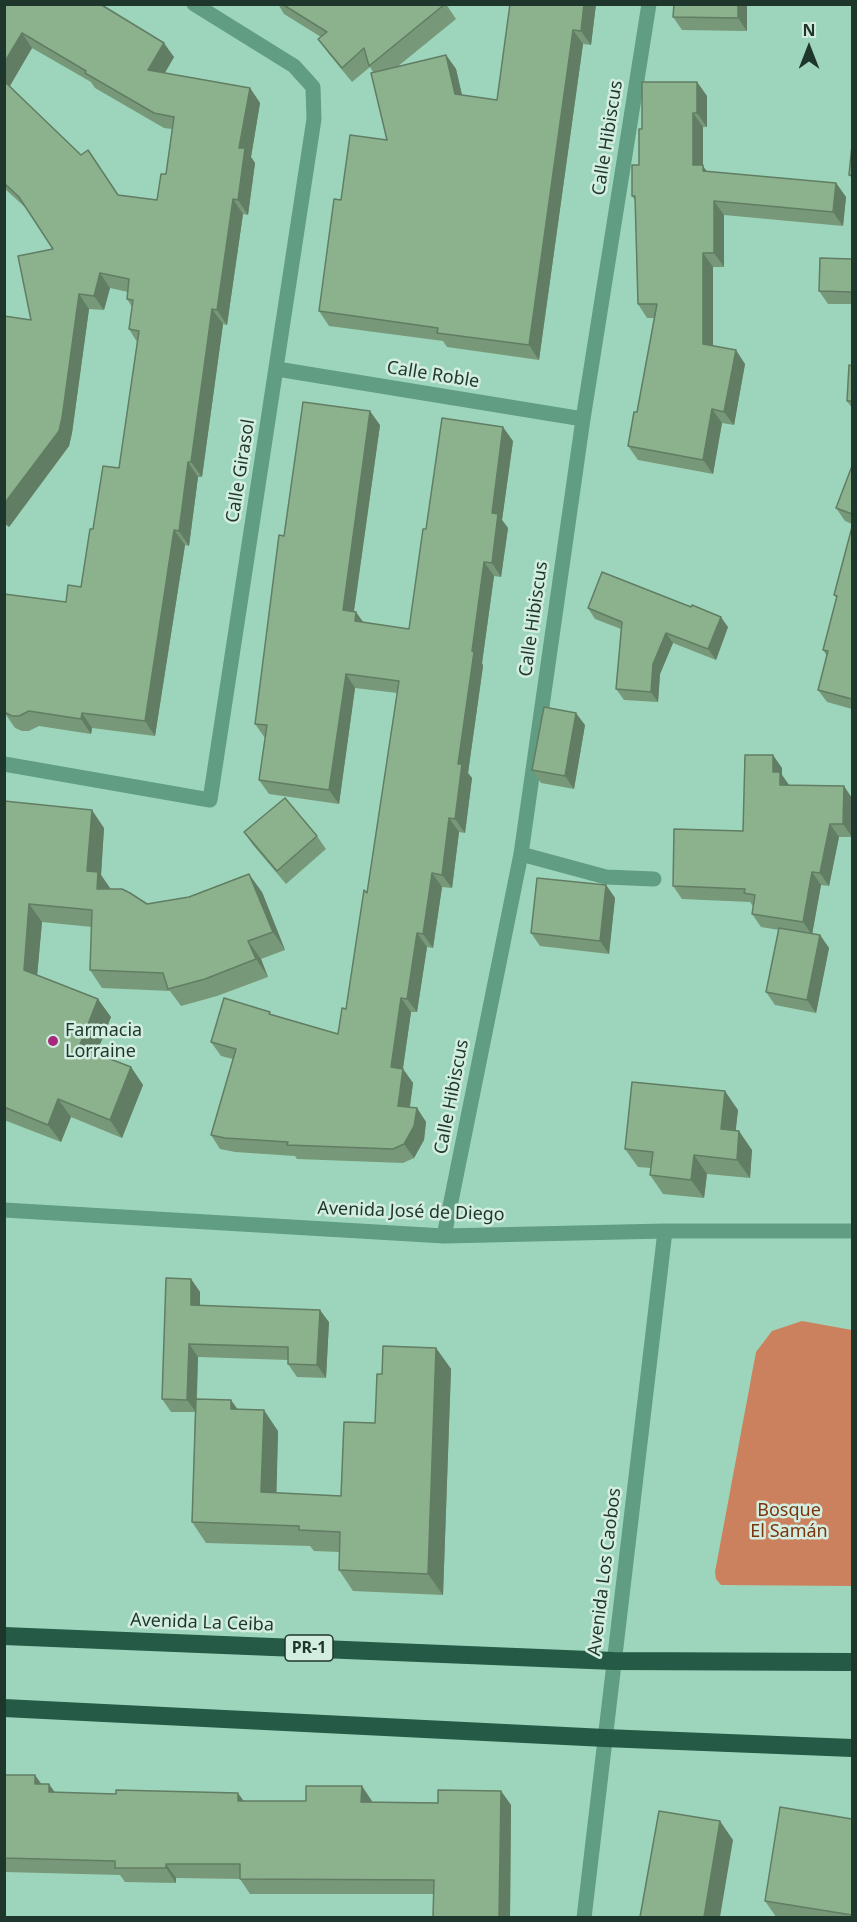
<!DOCTYPE html>
<meta charset="utf-8">
<style>
body{margin:0}
#map{position:relative;width:857px;height:1922px;overflow:hidden;background:#9dd5bc;font-family:"Noto Sans",sans-serif}
canvas{display:block}
.frame{position:absolute;inset:0;border:6px solid #1f362c;pointer-events:none}
.north{position:absolute;left:779px;top:18px;width:60px;height:60px;-webkit-text-stroke:4px #d3eee1;paint-order:stroke;rotate:0deg;font-size:16px;font-weight:700;line-height:24px;text-align:center;color:#1f362c}
.north::after{content:'';display:block;margin:auto;width:21px;height:27px;background:#1f362c;clip-path:polygon(50% 0,100% 100%,50% 72%,0 100%)}
</style>
<div id="map">
<canvas width="857" height="1922"></canvas>
<div class="frame"></div>
<div class="north">N</div>
</div>
<script>
const ctx = document.querySelector('canvas').getContext('2d');
ctx.lineJoin = 'round';
function fill(path, color) {
  ctx.fillStyle = color;
  ctx.fill(path, 'evenodd');
}
function toPath(rows) {
  const path = new Path2D();
  for (const r of rows) {
    path.moveTo(r[0], r[1]);
    for (let i = 2; i < r.length; i += 2) path.lineTo(r[i], r[i + 1]);
  }
  return path;
}
function stroke(path, color, width, dash) {
  ctx.strokeStyle = color;
  ctx.lineWidth = width;
  ctx.lineCap = dash ? 'butt' : 'round';
  ctx.setLineDash(dash || []);
  ctx.stroke(path);
}
function write(font, color, halo, rows, align = 'center') {
  ctx.font = font + ' "Noto Sans",sans-serif';
  ctx.lineWidth = 5;
  ctx.setLineDash([]);
  ctx.textBaseline = 'middle';
  ctx.strokeStyle = halo;
  ctx.fillStyle = color;
  for (const [text, x, y, turn = 0] of rows) {
    ctx.save();
    ctx.translate(x, y);
    ctx.rotate((+turn || 0) * Math.PI / 180);
    ctx.textAlign = isNaN(turn) ? turn : align;
    if (halo) ctx.strokeText(text, 0, 0);
    ctx.fillText(text, 0, 0);
    ctx.restore();
  }
}
const forest = toPath([
 [802,1321,852,1330,852,1586,721,1585,716,1579,715,1572,756,1352,772,1331]
]);
const minor = toPath([
 [277,369,583,419],
 [4,764,210,800,314,119,313,87,294,66,194,4],
 [521,854,606,877,654,879],
 [4,1210,444,1236,665,1231,852,1231],
 [444,1236,521,854,583,419,649,4],
 [584,1918,665,1231]
]);
const highway = toPath([
 [4,1636,614,1661,852,1662],
 [4,1708,605,1738,852,1748]
]);
const wall = toPath([
 [4,4,174,57,165,73,250,88,260,103,251,157,255,163,248,215,243,214,227,325,223,324,202,477,198,477,189,546,185,545,155,736,92,728,91,734,39,726,29,731,22,731,15,728,4,712,66,602,81,587,93,529,119,468,137,342,129,329,132,307,127,299,128,292,110,288,104,310,89,309,72,433,69,446,9,527,4,524,4,316,31,320,53,249,28,210,4,188],
 [32,48,91,82,95,88,164,128,172,129,166,174,157,200,119,195,10,86],
 [278,4,446,4,456,19,397,67,446,55,456,69,462,95,497,100,510,4,596,4,591,45,583,44,539,360,447,347,443,341,329,326,319,311,341,200,387,140,373,72,370,67,352,82,329,54,318,39,321,37,284,14],
 [674,4,747,4,747,31,682,30,673,17],
 [697,82,707,96,707,127,703,127,703,166,707,172,836,183,846,197,843,226,724,215,724,267,713,267,713,346,745,364,734,425,722,423,713,474,638,460,628,446,637,412,654,318,647,318,638,304,635,200,632,196,639,165,642,129],
 [852,259,852,304,828,304,819,291],
 [852,366,852,408,847,401],
 [380,425,354,612,363,622,409,629,426,529,513,441,502,520,508,528,501,577,494,576,482,663,483,666,468,773,472,778,465,833,459,832,452,888,442,887,433,948,427,947,417,1012,411,1012,403,1069,413,1083,410,1107,417,1108,426,1122,424,1140,414,1158,403,1163,297,1159,295,1156,235,1152,220,1149,211,1135,233,1059,221,1056,211,1042,271,1014,338,1034,346,1009,367,893,397,693,355,688,339,804,269,794,259,780,265,738,255,724,284,536],
 [852,466,852,524,845,521,836,508],
 [852,527,852,709,827,702,818,690,827,656,823,650,837,598,834,595],
 [588,608,728,627,716,660,673,643,660,674,658,702,624,700,616,689,621,629,595,619],
 [585,725,574,789,541,783,532,770],
 [782,768,782,775,789,785,844,786,852,837,839,837,829,886,821,885,812,934,820,935,829,948,816,1013,775,1005,766,992,779,930,761,927,752,914,753,906,750,902,682,899,673,886,743,831],
 [4,801,104,828,101,875,111,889,147,904,262,892,285,950,261,959,268,977,217,996,181,1006,170,991,102,988,90,970,92,927,42,922,37,975,111,1017,96,1053,131,1067,143,1085,122,1138,71,1117,61,1142,4,1120],
 [244,832,317,836,326,849,286,884,253,845],
 [606,885,615,898,609,954,540,946,531,933],
 [738,1110,735,1131,752,1150,750,1178,707,1174,704,1198,663,1194,650,1175,651,1168,638,1167,625,1149],
 [191,1279,200,1292,200,1305,329,1322,326,1378,297,1377,288,1364,288,1360,198,1357,197,1399,238,1409,278,1431,276,1493,341,1496,375,1423,382,1374,436,1348,451,1369,443,1595,353,1591,339,1570,339,1552,314,1551,310,1546,206,1543,192,1522,195,1412,171,1412,162,1399],
 [4,1775,41,1784,55,1793,244,1801,372,1801,372,1802,438,1803,501,1791,511,1805,510,1917,433,1917,434,1894,250,1894,240,1879,176,1878,176,1883,125,1882,120,1875,4,1872],
 [852,1819,852,1917,776,1917,765,1901]
]);
const shadedWall = toPath([
 [584,4,596,4,591,45,581,31],
 [738,4,747,4,747,31,738,18],
 [573,30,583,44,539,360,529,345],
 [22,33,32,48,8,89,4,84,4,63],
 [164,43,174,57,158,84,148,70],
 [446,55,456,69,465,108,455,94],
 [697,82,707,96,707,127,697,113],
 [250,88,260,103,251,157,255,163,248,215,238,200,239,148],
 [693,113,703,127,703,166,712,179,693,165],
 [836,183,846,197,843,226,833,212],
 [233,199,243,214,227,325,217,310],
 [714,201,724,215,724,267,714,253],
 [703,253,713,267,713,358,703,344],
 [100,273,110,288,104,310,94,296],
 [79,294,89,309,72,433,69,446,9,527,4,521,4,504],
 [212,309,223,324,202,477,191,462],
 [736,350,745,364,734,425,724,412],
 [712,409,722,423,713,474,703,460],
 [370,411,380,425,352,624,343,610],
 [503,427,513,441,502,520,508,528,501,577,492,563,492,513],
 [188,462,198,477,189,546,179,531],
 [174,530,185,545,155,736,145,721],
 [484,562,494,576,482,663,483,666,468,773,472,778,465,833,455,819,458,764,472,651],
 [356,612,366,626,355,621],
 [721,617,728,627,716,660,708,649],
 [666,633,673,643,660,674,658,702,651,692,653,664],
 [346,674,355,688,339,804,329,790],
 [82,713,92,728,91,734,81,719],
 [576,713,585,725,574,789,565,776],
 [773,755,782,768,782,775,789,785,789,798,780,785,773,772],
 [844,786,852,798,852,837,843,824],
 [92,810,104,828,101,875,111,890,97,889,87,871],
 [449,818,459,832,452,888,442,875],
 [830,824,839,837,829,886,820,873],
 [812,872,821,885,812,935,803,922],
 [432,873,442,887,433,948,423,934],
 [249,874,262,892,285,950,273,932],
 [606,885,615,898,609,954,600,941],
 [29,904,42,922,36,988,24,970],
 [417,933,427,947,417,1012,407,999],
 [820,935,829,948,816,1013,807,1000],
 [248,941,261,959,268,977,256,959],
 [401,998,411,1012,401,1081,391,1067],
 [98,999,111,1017,92,1065,79,1047],
 [131,1067,143,1085,122,1138,110,1120],
 [403,1069,413,1083,408,1119,398,1106],
 [725,1091,738,1110,734,1147,721,1129],
 [58,1099,71,1117,61,1142,48,1125],
 [417,1108,426,1122,424,1140,414,1158,404,1144],
 [739,1131,752,1150,750,1178,737,1160],
 [694,1155,707,1174,704,1198,691,1180],
 [191,1279,200,1292,200,1318,191,1305],
 [320,1310,329,1322,326,1378,317,1365],
 [189,1344,198,1357,196,1412,187,1400],
 [436,1348,451,1369,443,1595,428,1574],
 [231,1400,246,1421,231,1409],
 [264,1410,278,1431,276,1513,261,1492],
 [35,1775,45,1789,35,1784],
 [49,1784,59,1798,49,1792],
 [362,1786,372,1801,371,1817,361,1802],
 [501,1791,511,1805,510,1917,499,1917],
 [238,1793,248,1807,238,1801],
 [720,1821,733,1840,720,1917,704,1917],
 [166,1864,176,1878,176,1883,166,1868]
]);
const building = toPath([
 [4,4,100,4,164,43,148,70,250,88,239,148,245,148,238,200,233,199,217,310,212,309,191,462,188,462,179,531,174,530,145,721,82,713,81,719,29,711,19,716,12,716,4,712,4,594,66,602,68,585,81,587,90,529,93,529,103,466,119,468,139,331,129,329,133,300,127,299,129,279,100,273,94,296,79,294,62,418,59,431,4,504,4,316,31,320,18,256,53,249,19,197,4,183,4,81,81,155,88,150,118,195,157,200,161,174,166,174,174,117,154,113,85,73,86,71,22,33,4,63,4,4],
 [282,4,445,4,369,66,364,48,342,68,318,39,327,32,282,4],
 [510,4,584,4,581,31,573,30,529,345,437,333,438,328,319,311,334,199,341,200,350,135,387,140,371,73,446,55,455,94,497,100,510,4],
 [674,4,738,4,738,18,673,17,674,4],
 [642,82,697,82,697,113,693,113,693,165,703,165,703,171,836,183,833,212,714,201,714,253,703,253,703,344,736,350,724,412,712,409,703,460,628,446,634,412,637,412,657,304,638,304,635,196,632,196,632,165,639,165,639,129,642,129,642,82],
 [852,145,852,176,849,175,852,145],
 [820,258,852,259,852,292,819,291,820,258],
 [849,365,852,366,852,401,847,401,849,365],
 [303,402,370,411,343,610,356,612,355,621,409,629,423,529,426,529,442,418,503,427,492,513,498,514,492,563,484,562,472,651,474,652,458,764,462,764,455,819,449,818,442,875,432,873,423,934,417,933,407,999,401,998,391,1067,403,1069,398,1106,417,1108,414,1126,404,1144,393,1149,287,1145,288,1142,225,1138,211,1135,236,1049,211,1042,224,998,270,1012,269,1014,338,1034,342,1008,346,1009,364,890,367,893,399,681,346,674,329,790,259,780,267,725,255,724,279,535,284,536,303,402],
 [852,466,852,514,836,508,852,466],
 [852,527,852,699,818,690,828,651,823,650,837,596,834,595,852,527],
 [602,572,691,607,692,605,721,617,708,649,666,633,653,664,651,692,616,689,622,622,588,608,602,572],
 [544,707,576,713,565,776,532,770,544,707],
 [745,755,773,755,773,772,780,772,780,785,844,786,843,824,830,824,820,873,812,872,803,922,752,914,755,895,744,893,745,889,673,886,674,829,743,831,745,755],
 [285,798,317,836,277,871,244,832,285,798],
 [4,801,92,810,87,871,98,872,97,889,122,889,130,893,147,904,189,897,249,874,273,932,248,941,256,959,205,979,168,989,163,973,90,970,92,910,29,904,24,970,98,999,79,1047,131,1067,110,1120,58,1099,48,1125,4,1107,4,801],
 [537,878,606,885,600,941,531,933,537,878],
 [779,928,820,935,807,1000,766,992,779,928],
 [632,1082,725,1091,721,1129,739,1131,737,1160,694,1155,691,1180,650,1175,653,1152,625,1149,632,1082],
 [166,1278,191,1279,191,1305,320,1310,317,1365,288,1364,288,1347,189,1344,187,1400,162,1399,166,1278],
 [383,1346,436,1348,428,1574,339,1570,340,1532,299,1530,299,1526,192,1522,196,1399,231,1400,231,1409,264,1410,261,1492,341,1496,344,1422,375,1423,377,1374,382,1374,383,1346],
 [4,1775,35,1775,35,1784,49,1784,49,1792,116,1794,116,1790,238,1793,238,1801,306,1801,306,1786,362,1786,361,1802,438,1803,438,1790,501,1791,499,1917,433,1917,434,1880,240,1879,240,1864,166,1864,166,1868,115,1868,115,1861,4,1858,4,1775],
 [780,1807,852,1819,852,1915,765,1901,780,1807],
 [659,1811,720,1821,704,1917,640,1917,659,1811]
]);
const markers = [
 [53,1041,6,"#a7297b"]
];
const shields = [
 [309,1648,48]
];
const shieldNames = [
 ["PR-1",309,1648]
];
const streetNames = [
 ["Calle Hibiscus",608,138,-81],
 ["Calle Roble",433,375,9],
 ["Calle Girasol",241,471,-81],
 ["Calle Hibiscus",534,619,-82],
 ["Calle Hibiscus",452,1097,-79],
 ["Avenida José de Diego",411,1212,2],
 ["Avenida Los Caobos",605,1572,-83],
 ["Avenida La Ceiba",202,1623,2]
];
const poiNames = [
 ["Farmacia",65,1031],
 ["Lorraine",65,1052]
];
const parkNames = [
 ["Bosque",789,1511],
 ["El Samán",789,1532]
];
fill(forest, '#cb815d');
stroke(minor, '#609d83', 15);
stroke(highway, '#255a46', 18);
fill(wall, '#789979');
fill(shadedWall, '#617d63');
fill(building, '#8bb28d');
stroke(building, '#617d63', 1.5);
for (const [x, y, r, color] of markers) {
  const dot = new Path2D();
  dot.arc(x, y, r, 0, 2 * Math.PI);
  ctx.fillStyle = color;
  ctx.fill(dot);
  stroke(dot, '#d3eee1', 2);
}
for (const [x, y, w] of shields) {
  const box = new Path2D();
  box.roundRect(x - w / 2, y - 13, w, 26, 4.5);
  ctx.fillStyle = '#d3eee1';
  ctx.fill(box);
  stroke(box, '#1f362c', 1.5);
}
write('bold 16px', '#1f362c', null, shieldNames);
write('18px', '#1f362c', '#d3eee1', streetNames);
write('18px', '#1f362c', '#d3eee1', poiNames, 'left');
write('18px', '#7a350d', '#d3eee1', parkNames);
</script>
